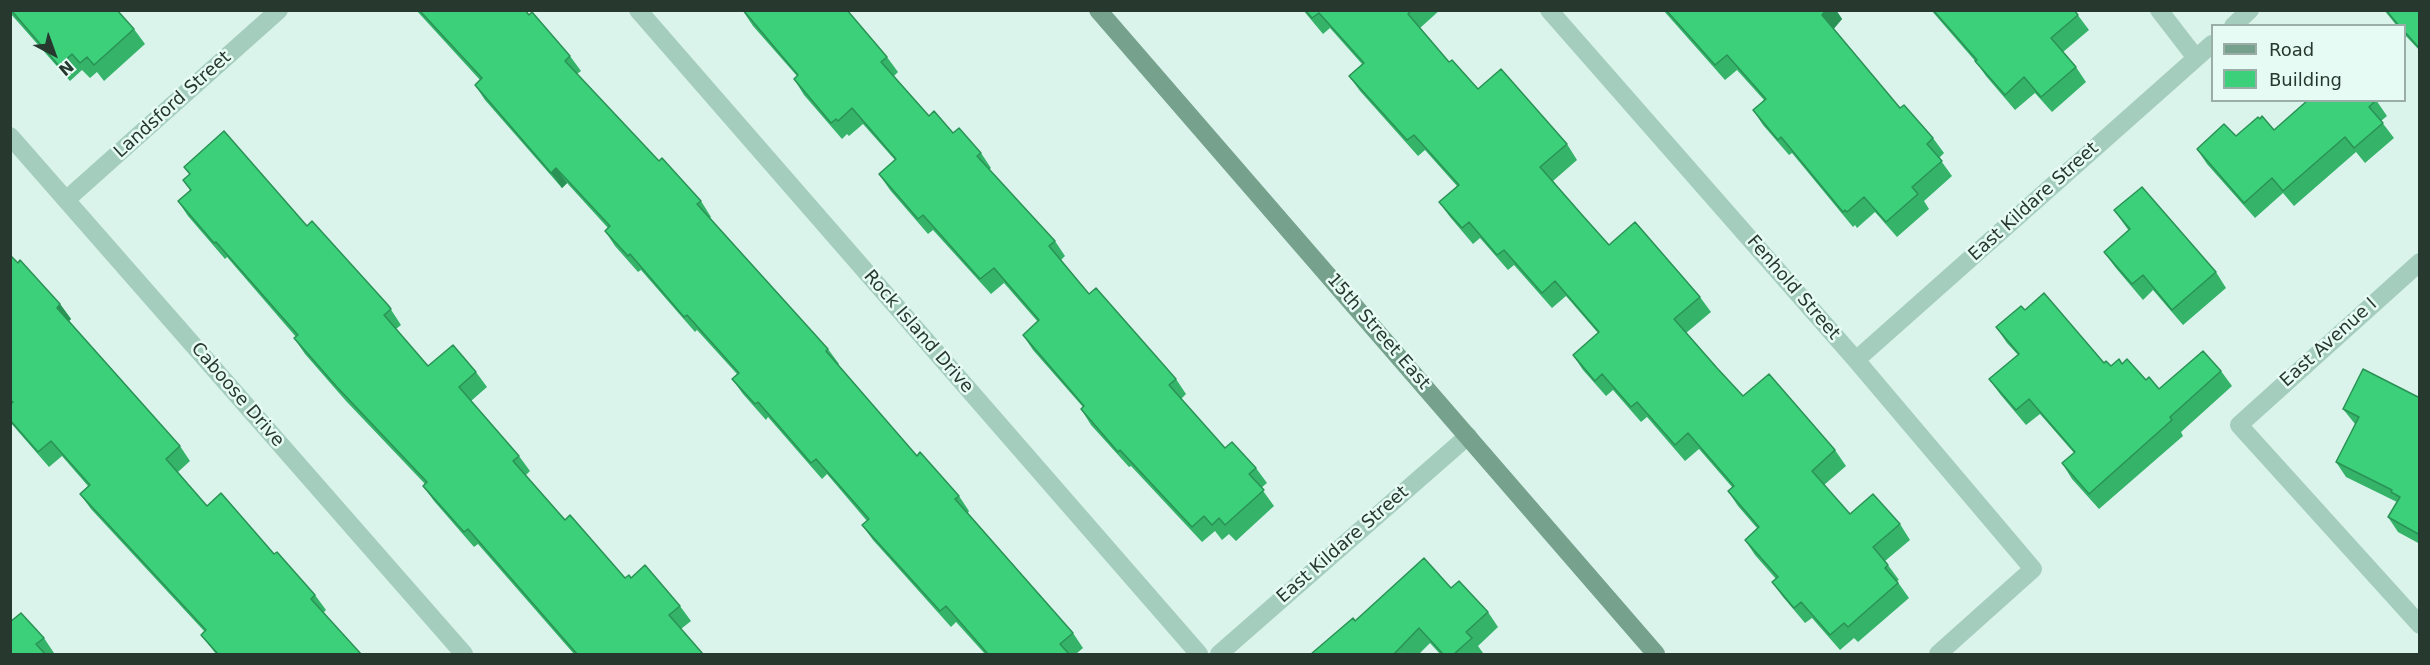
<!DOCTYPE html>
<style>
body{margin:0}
#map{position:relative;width:2430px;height:665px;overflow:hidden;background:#daf4ec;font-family:"DejaVu Sans",sans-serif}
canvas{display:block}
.frame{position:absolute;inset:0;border:12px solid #27382f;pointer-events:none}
.legend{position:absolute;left:2211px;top:24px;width:195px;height:78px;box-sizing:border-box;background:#e7fbf5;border:2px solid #9aada6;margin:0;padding:8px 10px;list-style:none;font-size:18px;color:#27382f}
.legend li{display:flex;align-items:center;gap:12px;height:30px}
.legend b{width:30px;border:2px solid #9aada6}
.north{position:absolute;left:24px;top:24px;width:60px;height:60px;-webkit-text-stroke:4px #e7fbf5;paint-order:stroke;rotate:139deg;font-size:16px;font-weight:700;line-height:24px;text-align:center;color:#27382f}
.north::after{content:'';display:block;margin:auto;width:21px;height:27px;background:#27382f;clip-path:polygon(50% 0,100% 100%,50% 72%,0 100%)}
</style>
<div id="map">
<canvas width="2430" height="665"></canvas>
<div class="frame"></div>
<ul class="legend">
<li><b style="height:8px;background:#76a18d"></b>Road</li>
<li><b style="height:16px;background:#3cd07a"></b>Building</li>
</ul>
<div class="north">N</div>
</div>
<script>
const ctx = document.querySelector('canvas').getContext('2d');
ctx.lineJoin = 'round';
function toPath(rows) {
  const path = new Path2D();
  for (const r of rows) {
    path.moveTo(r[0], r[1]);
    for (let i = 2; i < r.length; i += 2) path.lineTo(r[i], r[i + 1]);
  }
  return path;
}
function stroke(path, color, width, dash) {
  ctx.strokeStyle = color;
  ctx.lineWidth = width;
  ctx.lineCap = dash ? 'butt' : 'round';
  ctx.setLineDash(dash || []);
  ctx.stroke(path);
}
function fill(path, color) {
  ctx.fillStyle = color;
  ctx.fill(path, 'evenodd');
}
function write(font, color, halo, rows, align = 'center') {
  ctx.font = font + ' "DejaVu Sans",sans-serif';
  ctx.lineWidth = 5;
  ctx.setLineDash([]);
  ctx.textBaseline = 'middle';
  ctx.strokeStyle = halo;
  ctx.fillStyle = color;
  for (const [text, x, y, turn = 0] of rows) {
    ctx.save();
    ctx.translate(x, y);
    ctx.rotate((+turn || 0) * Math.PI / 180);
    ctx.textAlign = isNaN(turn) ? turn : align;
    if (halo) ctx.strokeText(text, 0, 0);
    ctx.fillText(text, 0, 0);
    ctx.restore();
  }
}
const street = toPath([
 [638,10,1199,654],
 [1549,10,1856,360,2033,569,1938,654],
 [2159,10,2196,58],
 [2233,26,2250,10],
 [10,136,464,654],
 [66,200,279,10],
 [2420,262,2239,425,2420,625],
 [1856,360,2212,44],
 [1219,654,1468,436]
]);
const secondary = toPath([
 [1098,10,1656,654]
]);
const wall = toPath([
 [10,10,134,29,145,44,104,81,97,72,90,78,82,70,70,81,10,13],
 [416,10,525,10,570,56,581,71,577,74,659,161,701,201,711,217,710,218,828,349,839,364,838,365,917,456,959,496,969,511,968,513,1073,633,1083,648,1076,654,985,654,956,622,951,627,873,540,862,525,867,521,827,474,822,479,768,417,766,420,743,394,732,379,737,374,697,330,695,332,641,270,638,272,615,246,605,231,608,228,567,183,562,188,485,100,475,85,480,80],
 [1303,10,1440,10,1420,28,1449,62,1478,89,1567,144,1577,160,1553,181,1583,216,1609,245,1700,297,1711,312,1686,333,1717,368,1743,396,1835,450,1846,466,1824,485,1850,514,1900,524,1910,540,1885,561,1899,580,1897,581,1909,598,1858,642,1854,638,1840,650,1812,618,1805,623,1783,597,1772,582,1776,579,1755,555,1745,540,1757,528,1738,506,1728,491,1732,487,1699,449,1685,461,1647,417,1641,422,1613,390,1606,396,1583,370,1573,355,1598,333,1566,296,1552,308,1514,265,1508,270,1480,238,1473,244,1450,217,1439,202,1457,186,1425,150,1418,156,1360,91,1349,76,1362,64,1330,28,1323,34],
 [1663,10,1836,10,1842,19,1833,29,1900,108,1933,138,1944,153,1939,158,1952,176,1924,201,1929,209,1897,237,1875,212,1857,228,1855,225,1853,227,1792,153,1789,155,1763,125,1753,110,1764,100,1737,70,1725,80],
 [1931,10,2074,10,2089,30,2063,52,2076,67,2086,82,2052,112,2035,93,2015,110,1986,76,1976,62],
 [2384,10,2420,10,2420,51,2404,34,2404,26,2397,26],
 [743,11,887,57,898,72,894,76,929,116,981,153,991,168,989,170,1055,241,1065,256,1061,260,1089,294,1176,379,1186,394,1181,399,1225,448,1256,468,1267,483,1261,488,1274,506,1236,541,1229,534,1222,540,1215,531,1202,542,1131,466,1129,467,1091,425,1081,409,1083,407,1033,350,1023,335,1038,322,1004,283,991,294,933,230,928,234,890,190,879,174,895,160,863,124,849,136,847,134,842,139,804,95,794,79,797,76,753,26],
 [2376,100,2387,116,2381,121,2394,138,2365,163,2356,152,2294,206,2283,193,2255,218,2207,164,2197,149,2236,136,2260,119,2274,130],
 [184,167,307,226,388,305,401,325,396,329,428,366,476,372,487,387,471,401,519,456,530,471,526,475,565,520,625,578,631,578,680,606,691,621,681,629,703,654,574,654,478,544,474,547,434,501,423,486,425,484,346,401,305,354,294,338,296,337,227,257,225,259,188,216,178,201,190,190,183,180,190,175],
 [2114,210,2216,272,2226,288,2183,325,2153,290,2143,300,2115,267,2104,252,2129,231],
 [10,255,60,304,71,319,69,321,180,446,190,461,178,472,207,506,274,554,315,595,326,610,323,613,361,654,216,654,201,635,205,632,91,509,80,494,88,486,62,456,49,467,10,422],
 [2025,310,2104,363,2111,366,2122,364,2159,389,2221,371,2232,386,2181,432,2183,436,2099,509,2072,479,2062,463,2074,453,2040,414,2026,425,2000,394,1989,379,2018,355,2007,343,1996,327],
 [2420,394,2420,544,2398,532,2388,517,2397,502,2346,477,2336,462,2355,424,2343,409,2418,397],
 [1451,588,1488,612,1498,627,1478,646,1483,653,1482,654,1440,654,1430,643,1419,654,1311,654,1355,621],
 [44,638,54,653,53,654,10,654]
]);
const shadedWall = toPath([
 [1826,10,1836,10,1842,19,1832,31,1822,15],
 [556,168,567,183,562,188,551,173],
 [60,304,71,319,67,323,57,308]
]);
const building = toPath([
 [11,10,117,10,134,29,94,65,87,57,80,63,72,54,59,66,11,10],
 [419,10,525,10,529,15,532,12,570,56,565,61,659,161,662,158,701,201,697,204,828,349,826,351,917,456,920,452,959,496,955,499,1073,633,1060,644,1069,654,988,654,946,606,940,611,862,525,869,519,816,459,811,463,758,402,755,404,732,379,739,373,687,315,684,317,630,254,628,256,605,231,610,226,556,168,551,173,475,85,482,78,419,10],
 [743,10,847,10,887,57,881,62,929,116,934,111,953,133,959,128,981,153,977,156,1055,241,1049,246,1089,294,1096,288,1176,379,1169,385,1225,448,1232,442,1256,468,1249,474,1264,490,1225,525,1219,518,1212,525,1204,516,1192,527,1120,450,1118,452,1081,409,1084,406,1023,335,1039,320,994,268,980,279,923,215,918,219,879,174,896,159,852,108,838,121,836,119,831,123,794,79,798,75,743,10],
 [1305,10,1412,10,1408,14,1449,62,1452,60,1478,89,1501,69,1567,144,1540,167,1583,216,1609,245,1635,222,1700,297,1674,319,1717,368,1743,396,1769,374,1835,450,1812,471,1850,514,1873,494,1900,524,1873,547,1888,565,1885,568,1898,583,1848,627,1844,623,1830,635,1801,602,1794,608,1772,582,1778,577,1745,540,1759,527,1728,491,1734,486,1688,433,1675,445,1637,402,1631,407,1602,374,1595,381,1573,355,1599,332,1555,281,1542,293,1504,250,1497,255,1469,222,1462,228,1439,202,1459,185,1414,135,1407,140,1349,76,1364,63,1319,13,1312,18,1305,10],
 [1666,10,1826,10,1822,15,1900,108,1904,105,1933,138,1927,144,1942,161,1912,187,1918,194,1886,222,1864,197,1847,212,1845,210,1843,212,1781,137,1778,140,1753,110,1766,99,1727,55,1715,65,1666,10],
 [1933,10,2074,10,2078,15,2051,38,2076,67,2041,97,2024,77,2005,95,1975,61,1977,60,1933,10],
 [2386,10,2420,10,2420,49,2404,31,2404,26,2399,26,2386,10],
 [2308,100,2376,100,2369,107,2383,123,2354,148,2345,137,2283,191,2272,178,2244,203,2197,149,2224,124,2236,136,2258,117,2260,119,2262,116,2274,130,2308,100],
 [224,131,307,226,312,221,388,305,391,309,384,315,428,366,453,345,476,372,459,387,519,456,513,461,565,520,570,515,625,578,629,575,631,578,645,565,680,606,669,615,703,654,577,654,468,529,464,532,423,486,427,482,336,386,294,338,298,335,216,242,214,243,178,201,191,190,183,180,190,174,184,167,224,131],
 [2142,187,2216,272,2172,310,2143,275,2132,284,2104,252,2130,229,2114,210,2142,187],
 [10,255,18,263,20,260,60,304,57,308,180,446,166,459,207,506,221,493,274,554,277,552,315,595,311,599,361,654,218,654,201,635,206,630,80,494,90,485,51,441,38,452,10,420,10,405,13,402,10,400,10,255],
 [2044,293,2104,363,2106,361,2111,366,2119,359,2122,364,2127,359,2146,380,2149,377,2159,389,2203,351,2221,371,2170,417,2172,420,2089,494,2062,463,2075,452,2029,399,2016,410,1989,379,2019,354,1996,327,2021,306,2025,310,2044,293],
 [2363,369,2418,397,2420,394,2420,535,2388,517,2400,497,2391,492,2392,490,2336,462,2359,417,2343,409,2363,369],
 [1424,558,1451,588,1459,581,1488,612,1466,632,1472,638,1454,654,1443,654,1419,628,1394,654,1311,654,1353,618,1355,621,1424,558],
 [21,613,44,638,36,644,45,654,10,654,10,622,21,613]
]);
const streetNames = [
 ["Landsford Street",173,105,-42],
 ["East Kildare Street",2034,202,-42],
 ["Fenhold Street",1793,288,49],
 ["Rock Island Drive",918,332,49],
 ["15th Street East",1378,332,49],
 ["East Avenue I",2329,343,-42],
 ["Caboose Drive",237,395,49],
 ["East Kildare Street",1343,545,-41]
];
stroke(street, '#a5cdbe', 18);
stroke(secondary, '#76a18d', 18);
fill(wall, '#34b369');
fill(shadedWall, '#2a9255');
fill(building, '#3cd07a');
stroke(building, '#2a9255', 1.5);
write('18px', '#27382f', '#e7fbf5', streetNames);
</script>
